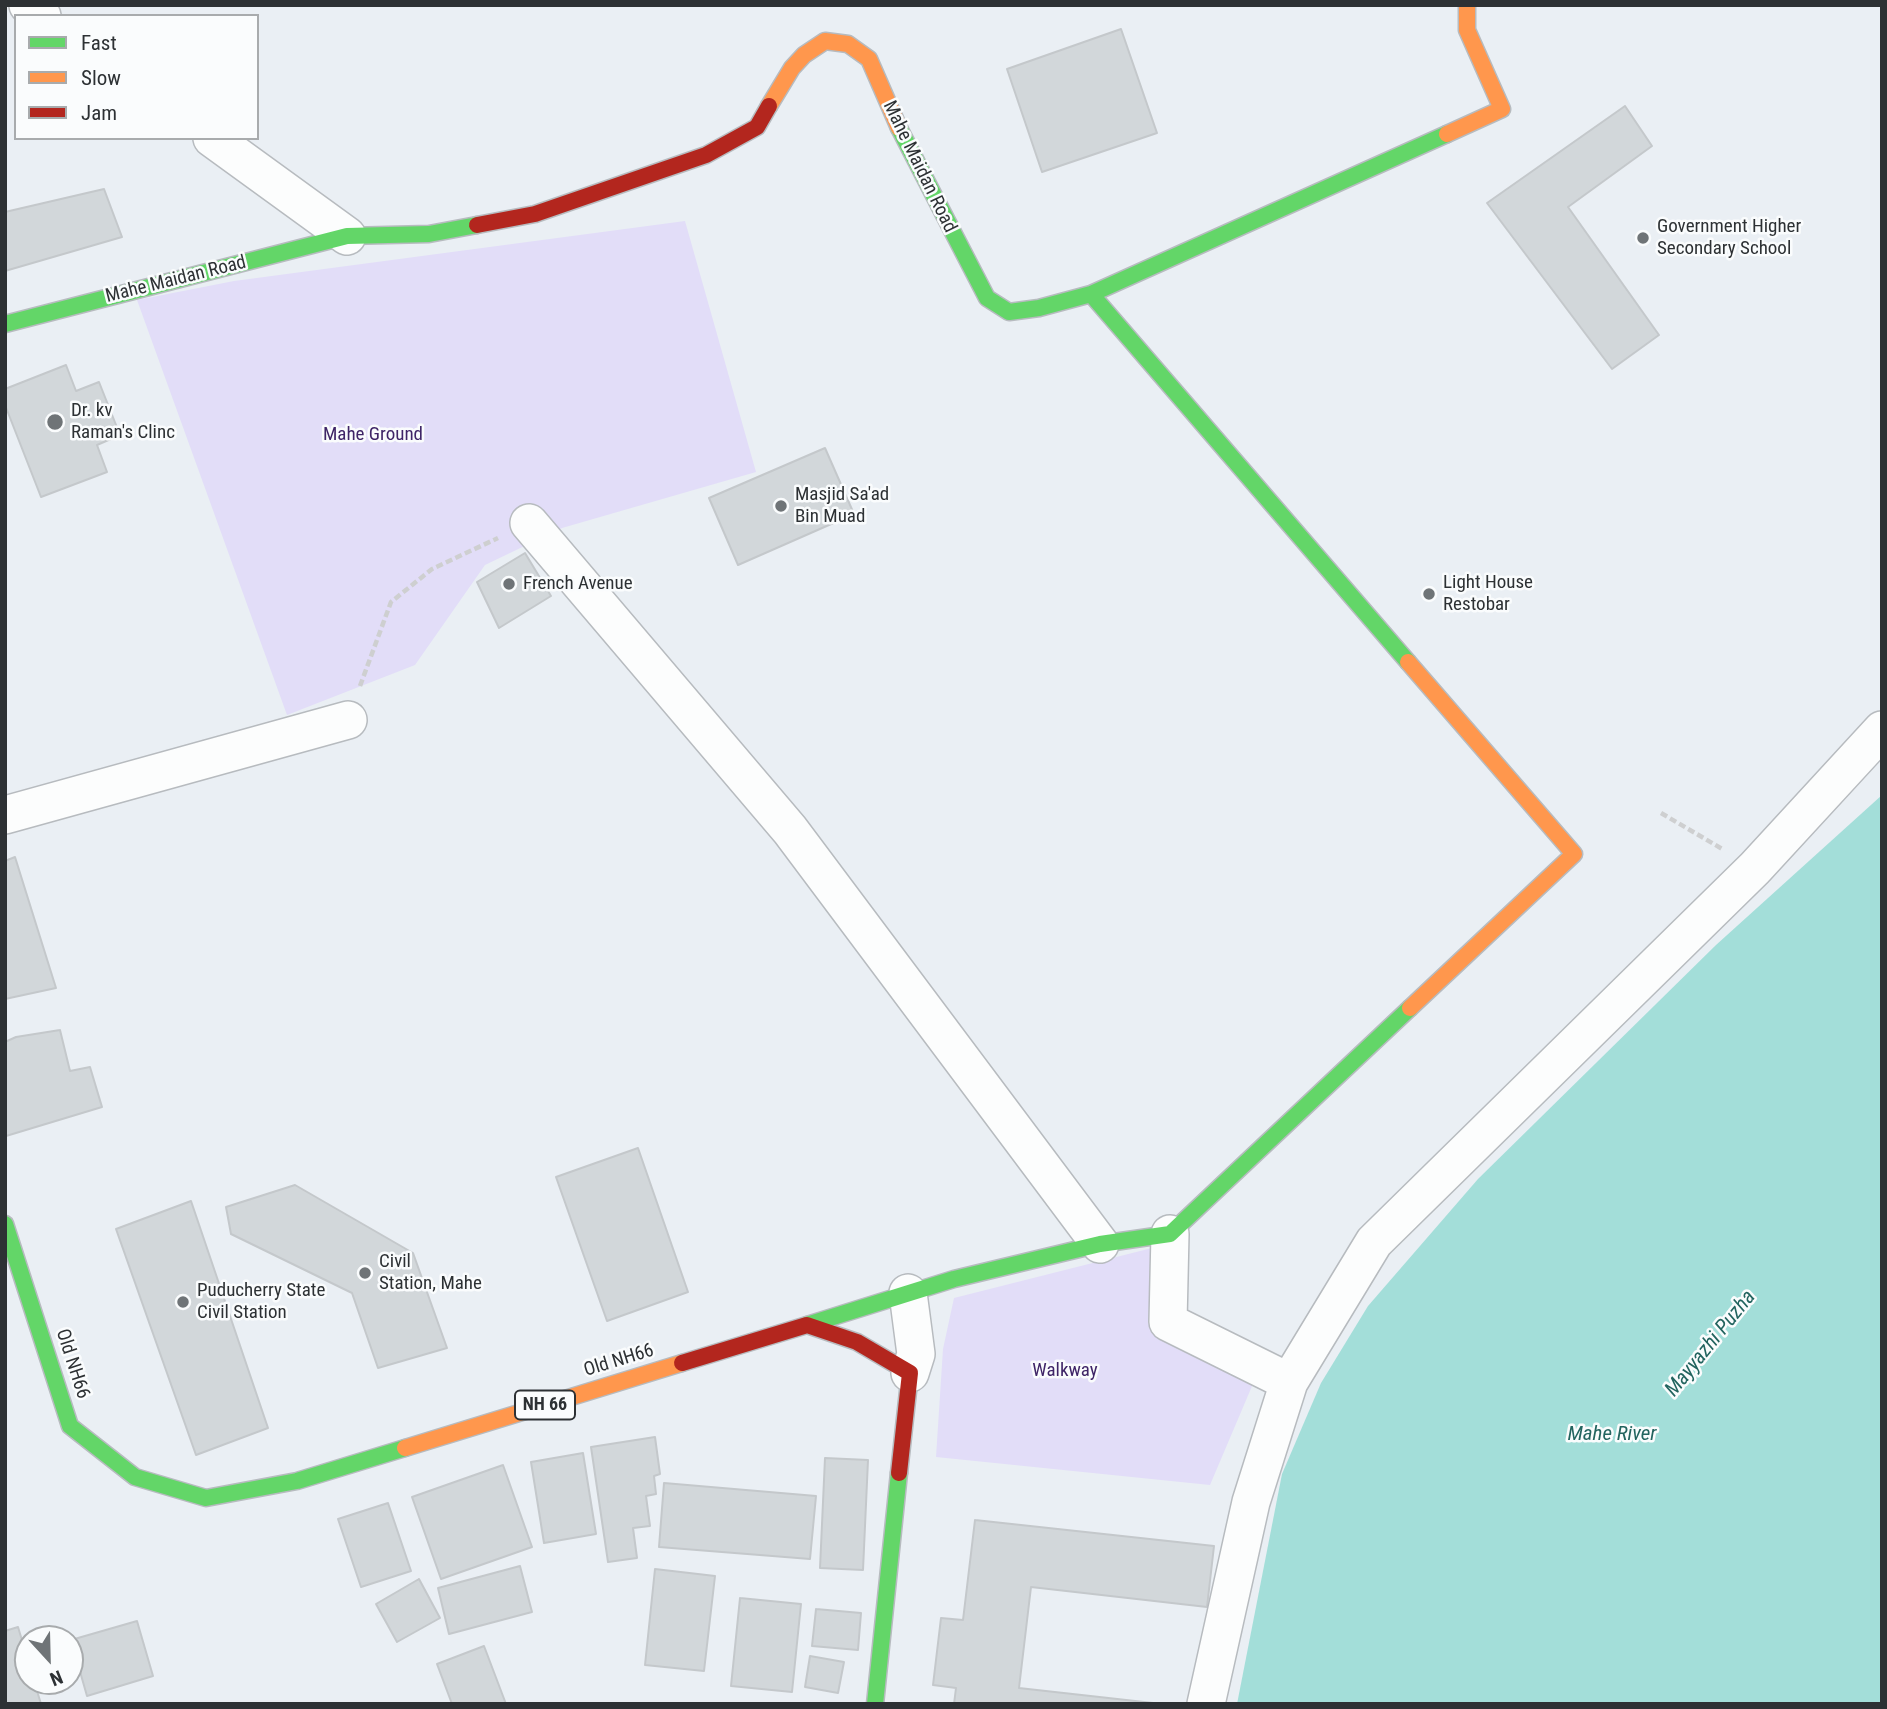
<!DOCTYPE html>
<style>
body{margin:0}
#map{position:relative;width:1887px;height:1709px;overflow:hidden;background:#eaeff4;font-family:"Roboto Condensed",sans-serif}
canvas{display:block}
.frame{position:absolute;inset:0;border:7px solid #2d3134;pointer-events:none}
.legend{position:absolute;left:14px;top:14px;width:245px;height:126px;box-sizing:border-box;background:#fafcfd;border:2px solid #a8abad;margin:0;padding:9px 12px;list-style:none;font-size:21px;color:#2d3134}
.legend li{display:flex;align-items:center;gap:14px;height:35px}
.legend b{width:35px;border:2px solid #a8abad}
.north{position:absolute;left:14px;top:1625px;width:70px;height:70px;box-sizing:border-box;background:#fafcfd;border:2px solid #a8abad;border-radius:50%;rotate:158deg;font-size:19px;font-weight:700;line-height:28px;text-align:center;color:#2d3134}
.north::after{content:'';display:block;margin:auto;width:24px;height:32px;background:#6f7477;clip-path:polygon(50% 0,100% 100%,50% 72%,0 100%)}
</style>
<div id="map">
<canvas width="1887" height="1709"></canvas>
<div class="frame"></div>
<ul class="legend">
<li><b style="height:9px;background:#63d668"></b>Fast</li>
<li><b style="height:9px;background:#ff974d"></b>Slow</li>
<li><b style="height:9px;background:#b3261e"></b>Jam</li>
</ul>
<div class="north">N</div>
</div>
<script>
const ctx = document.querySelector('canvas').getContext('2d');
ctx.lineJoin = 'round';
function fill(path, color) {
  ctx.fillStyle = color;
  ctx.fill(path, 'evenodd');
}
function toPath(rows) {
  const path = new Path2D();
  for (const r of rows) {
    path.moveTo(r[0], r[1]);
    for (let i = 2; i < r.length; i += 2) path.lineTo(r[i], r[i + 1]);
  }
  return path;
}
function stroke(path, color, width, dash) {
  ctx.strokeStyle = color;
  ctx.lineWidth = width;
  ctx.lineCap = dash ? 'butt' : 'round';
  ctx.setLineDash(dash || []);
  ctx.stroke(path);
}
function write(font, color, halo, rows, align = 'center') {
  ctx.font = font + ' "Roboto Condensed",sans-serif';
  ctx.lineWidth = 5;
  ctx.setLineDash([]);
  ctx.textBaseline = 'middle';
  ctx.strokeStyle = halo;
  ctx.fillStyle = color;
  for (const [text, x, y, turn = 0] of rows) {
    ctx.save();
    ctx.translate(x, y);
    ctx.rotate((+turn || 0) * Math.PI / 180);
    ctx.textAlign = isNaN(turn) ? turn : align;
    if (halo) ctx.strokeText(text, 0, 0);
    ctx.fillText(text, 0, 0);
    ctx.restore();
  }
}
const green = toPath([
 [685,221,756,472,562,528,485,565,415,665,287,715,137,300,234,281],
 [1156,1247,1155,1329,1258,1372,1210,1485,936,1457,943,1349,954,1298]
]);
const water = toPath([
 [1882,795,1882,1704,1237,1704,1282,1474,1321,1383,1368,1306,1478,1179,1716,945]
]);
const building = toPath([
 [1121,29,1157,133,1042,172,1007,69,1121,29],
 [1625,106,1652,146,1568,207,1659,335,1612,369,1487,203,1625,106],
 [104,189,122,237,5,271,5,212,104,189],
 [66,365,76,391,99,382,120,435,97,445,107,472,41,497,5,405,5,389,66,365],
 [825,448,854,514,738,565,709,498,825,448],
 [525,553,551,596,499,628,477,582,525,553],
 [15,857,56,988,5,999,5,861,15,857],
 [60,1030,70,1071,90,1067,102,1107,6,1136,5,1042,16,1037,60,1030],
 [638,1148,688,1292,607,1321,556,1177,638,1148],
 [295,1185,413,1253,447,1348,378,1368,352,1293,231,1234,226,1207,295,1185],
 [191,1201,268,1428,196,1455,116,1229,191,1201],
 [655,1437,660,1474,654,1476,656,1494,646,1496,650,1526,633,1528,637,1558,608,1562,591,1447,655,1437],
 [583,1453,596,1534,544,1543,531,1462,583,1453],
 [825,1458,868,1460,863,1570,820,1568,825,1458],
 [503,1465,532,1547,441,1579,412,1497,503,1465],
 [664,1483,816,1496,810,1559,659,1547,664,1483],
 [388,1503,411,1571,361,1587,338,1519,388,1503],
 [975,1520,1214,1546,1207,1607,1031,1587,1019,1688,1162,1704,954,1704,956,1688,933,1685,941,1618,963,1620,975,1520],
 [520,1566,532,1612,449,1634,438,1588,520,1566],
 [655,1569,715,1576,704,1671,645,1665,655,1569],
 [419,1579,440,1618,397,1642,376,1604,419,1579],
 [740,1598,801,1604,792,1692,731,1686,740,1598],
 [816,1609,861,1613,858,1650,812,1646,816,1609],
 [137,1621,153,1676,87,1696,71,1640,137,1621],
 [18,1627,28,1660,28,1681,34,1681,41,1704,5,1704,5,1631,18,1627],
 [484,1646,506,1704,452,1704,437,1664,484,1646],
 [810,1656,844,1662,838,1693,805,1687,810,1656]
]);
const path = toPath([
 [360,686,391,602,432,569,498,538],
 [1661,813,1724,850]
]);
const street = toPath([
 [28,5,42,16],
 [212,138,347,236],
 [529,523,790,830,1100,1244],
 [5,815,348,720],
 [1170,1234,1168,1322,1289,1382],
 [908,1293,916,1354,910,1373],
 [1206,1704,1251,1502,1289,1382,1374,1242,1755,868,1882,730]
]);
const fast = toPath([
 [899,128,987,298,1009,312,1039,308,1091,294,1447,134],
 [1091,294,1408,662],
 [5,324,347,236,429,234,477,225],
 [5,1224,70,1426,135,1477,206,1498,297,1481,405,1448],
 [807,1325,954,1279,1100,1244,1170,1234,1410,1008],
 [875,1704,899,1473]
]);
const slow = toPath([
 [769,106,792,68,804,55,825,41,848,44,869,59,899,128],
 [1447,134,1502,109,1467,30,1467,5],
 [1408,662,1574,854,1410,1008],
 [405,1448,682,1363]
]);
const jam = toPath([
 [477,225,535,214,706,155,757,127,769,106],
 [682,1363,807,1325,857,1342,910,1373,899,1473]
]);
const markers = [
 [1643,238,7,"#6f7477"],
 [55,422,9,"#6f7477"],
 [781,506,7,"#6f7477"],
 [509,584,7,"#6f7477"],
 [1429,594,7,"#6f7477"],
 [365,1273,7,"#6f7477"],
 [183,1302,7,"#6f7477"]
];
const shields = [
 [545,1405,60]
];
const shieldNames = [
 ["NH 66",545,1405]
];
const streetNames = [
 ["Mahe Maidan Road",919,167,64],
 ["Mahe Maidan Road",176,280,-14],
 ["Old NH66",619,1361,-17],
 ["Old NH66",72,1364,72]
];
const poiNames = [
 ["Government Higher",1657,227],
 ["Secondary School",1657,249],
 ["Dr. kv",71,411],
 ["Raman's Clinc",71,433],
 ["Masjid Sa'ad",795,495],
 ["Bin Muad",795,517],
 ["Light House",1443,583],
 ["Restobar",1443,605],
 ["French Avenue",523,584],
 ["Civil",379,1262],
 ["Station, Mahe",379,1284],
 ["Puducherry State",197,1291],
 ["Civil Station",197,1313]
];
const parkNames = [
 ["Mahe Ground",373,435],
 ["Walkway",1065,1371]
];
const waterNames = [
 ["Mayyazhi Puzha",1711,1344,-51],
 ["Mahe River",1612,1435]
];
fill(green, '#e2ddf8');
fill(water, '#a3ded9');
fill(building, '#d2d7da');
stroke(building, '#c4c8cb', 2);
stroke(street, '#b7bbbf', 40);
stroke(fast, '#b7bbbf', 19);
stroke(slow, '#b7bbbf', 19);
stroke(jam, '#b7bbbf', 19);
stroke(path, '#cecfd0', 4.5, [7, 3.5]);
stroke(street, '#fcfdfd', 37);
stroke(fast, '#63d668', 16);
stroke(slow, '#ff974d', 16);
stroke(jam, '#b3261e', 16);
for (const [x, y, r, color] of markers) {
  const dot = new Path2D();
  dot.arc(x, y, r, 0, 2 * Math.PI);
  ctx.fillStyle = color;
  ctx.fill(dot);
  stroke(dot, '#fafcfd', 2.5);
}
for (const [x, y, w] of shields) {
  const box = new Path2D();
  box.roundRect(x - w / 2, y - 14.5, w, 29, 5);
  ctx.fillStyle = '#fafcfd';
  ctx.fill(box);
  stroke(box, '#2d3134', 2);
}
write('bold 18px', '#2d3134', null, shieldNames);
write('19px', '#2d3134', '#fafcfd', streetNames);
write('19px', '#2d3134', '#fafcfd', poiNames, 'left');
write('19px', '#3f2567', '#fafcfd', parkNames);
write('italic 21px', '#22645f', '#fafcfd', waterNames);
</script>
